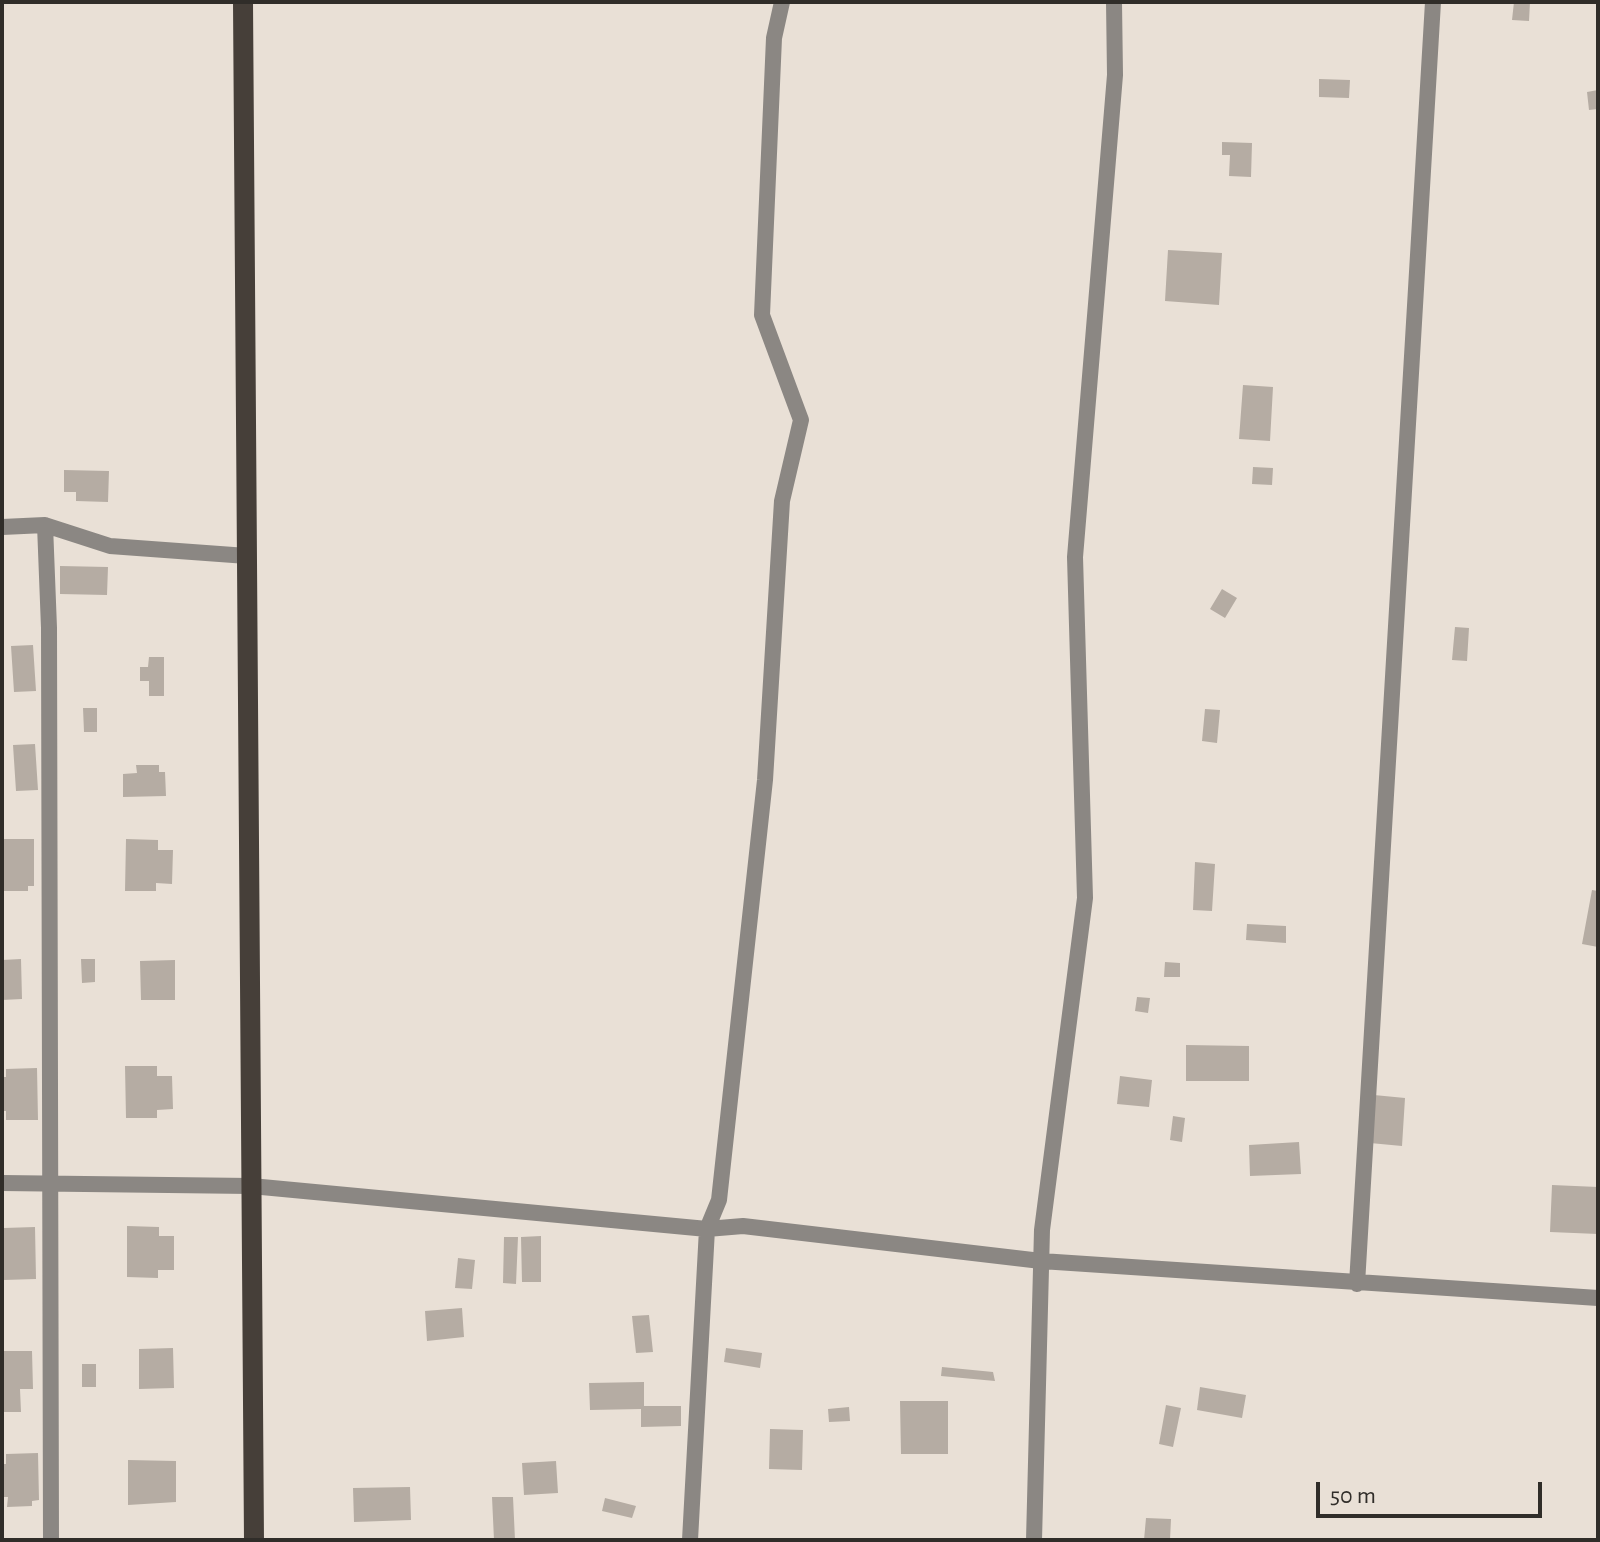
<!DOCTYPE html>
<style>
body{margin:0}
#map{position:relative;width:1600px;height:1542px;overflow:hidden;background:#e9e0d6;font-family:"Alegreya Sans",sans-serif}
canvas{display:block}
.frame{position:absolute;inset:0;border:4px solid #302d29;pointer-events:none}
.scale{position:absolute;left:1316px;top:1482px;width:226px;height:36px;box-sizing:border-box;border:4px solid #302d29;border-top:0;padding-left:10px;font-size:24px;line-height:28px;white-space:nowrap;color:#302d29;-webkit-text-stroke:6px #e9e0d6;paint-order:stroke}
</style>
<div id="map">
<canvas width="1600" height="1542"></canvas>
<div class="frame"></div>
<div class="scale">50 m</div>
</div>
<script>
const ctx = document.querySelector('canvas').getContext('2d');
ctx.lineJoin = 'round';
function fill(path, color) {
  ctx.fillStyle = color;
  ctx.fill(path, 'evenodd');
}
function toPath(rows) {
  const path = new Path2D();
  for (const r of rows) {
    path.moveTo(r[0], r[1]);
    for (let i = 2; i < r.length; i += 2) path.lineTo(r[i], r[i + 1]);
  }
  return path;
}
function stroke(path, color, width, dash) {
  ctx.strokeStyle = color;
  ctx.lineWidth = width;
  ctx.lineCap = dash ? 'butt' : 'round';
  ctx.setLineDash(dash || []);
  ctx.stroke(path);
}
const building = toPath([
 [1514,2,1530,2,1529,21,1512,20],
 [1319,79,1350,80,1349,98,1319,97],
 [1598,90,1598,109,1589,110,1587,92],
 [1222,142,1252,143,1251,177,1229,176,1230,155,1222,155],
 [1168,250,1222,253,1219,305,1165,301],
 [1243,385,1273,387,1270,441,1239,439],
 [1253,467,1273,468,1272,485,1252,484],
 [64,470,109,471,108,502,76,501,76,492,64,492],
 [60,566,108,567,107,595,60,594],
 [1222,589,1237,598,1225,618,1210,609],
 [1455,627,1469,628,1467,661,1452,660],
 [33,645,36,691,14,692,11,646],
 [149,657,164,657,164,696,149,696,149,681,140,681,140,667,148,667],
 [83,708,97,708,97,732,84,732],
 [1205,709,1220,710,1217,743,1202,741],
 [35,744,38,790,16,791,13,745],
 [136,765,159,765,159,772,165,772,166,796,123,797,123,774,137,773],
 [2,839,34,839,34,886,28,886,28,891,3,891],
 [126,839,158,840,158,850,173,850,172,884,156,883,156,891,125,891],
 [1195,862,1215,864,1212,911,1193,910],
 [1592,890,1598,891,1598,947,1582,944],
 [1247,924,1286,926,1286,943,1246,940],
 [21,959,22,999,2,1000,2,960],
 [81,959,95,959,95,982,82,983],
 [175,960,175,1000,141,1000,140,961],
 [1165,962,1180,963,1180,977,1164,977],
 [1137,997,1150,998,1148,1013,1135,1011],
 [1186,1045,1249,1046,1249,1081,1186,1081],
 [125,1066,157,1066,157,1076,172,1076,173,1109,157,1110,157,1118,126,1118],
 [37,1068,38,1120,6,1120,6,1111,2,1111,2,1077,6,1077,6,1069],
 [1120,1076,1152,1080,1149,1107,1117,1104],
 [1374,1095,1405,1098,1402,1146,1370,1143],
 [1173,1116,1185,1118,1182,1142,1170,1140],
 [1299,1142,1301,1174,1250,1176,1249,1145],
 [1552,1185,1598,1187,1598,1234,1550,1232],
 [127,1226,159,1227,159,1236,174,1236,174,1270,158,1270,158,1278,127,1277],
 [35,1227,36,1279,4,1280,4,1228],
 [541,1236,541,1282,522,1282,521,1237],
 [504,1237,518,1237,516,1284,503,1283],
 [458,1258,475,1260,472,1289,455,1288],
 [462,1308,464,1337,427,1341,425,1311],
 [649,1315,653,1352,636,1353,632,1316],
 [173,1348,174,1388,139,1389,139,1349],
 [726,1348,762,1353,760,1368,724,1362],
 [2,1351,32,1351,33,1389,20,1389,21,1412,2,1412],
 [82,1364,96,1364,96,1387,82,1387],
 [942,1367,993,1372,995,1381,941,1376],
 [644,1382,644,1406,681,1406,681,1426,641,1427,641,1409,590,1410,589,1383],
 [1200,1387,1246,1395,1242,1418,1197,1410],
 [900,1401,948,1401,948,1454,901,1454],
 [1166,1405,1181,1408,1173,1447,1159,1444],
 [849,1407,850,1421,829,1422,828,1409],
 [770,1429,803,1430,802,1470,769,1469],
 [38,1453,39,1500,32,1501,32,1506,7,1507,8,1497,2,1497,2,1464,6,1464,6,1454],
 [128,1460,176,1461,176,1502,128,1505],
 [556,1461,558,1493,524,1495,522,1463],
 [410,1487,411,1520,354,1522,353,1488],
 [492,1497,513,1497,515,1540,494,1540],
 [605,1498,636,1506,632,1518,602,1511],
 [1146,1518,1171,1519,1170,1540,1144,1540]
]);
const street = toPath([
 [45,525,110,546,247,556],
 [2,527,45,525,49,628,51,1540],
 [2,1183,251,1186,707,1229,743,1226,1041,1261,1598,1298],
 [1357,1284,1433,2],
 [690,1540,707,1229,719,1200,765,780,782,501,801,420,762,315,774,38,782,2],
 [1034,1540,1042,1230,1085,898,1075,557,1115,75,1114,2]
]);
const primary = toPath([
 [243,2,254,1540]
]);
fill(building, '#b5aca3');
stroke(street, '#8b8783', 16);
stroke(primary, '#463f39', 20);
</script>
